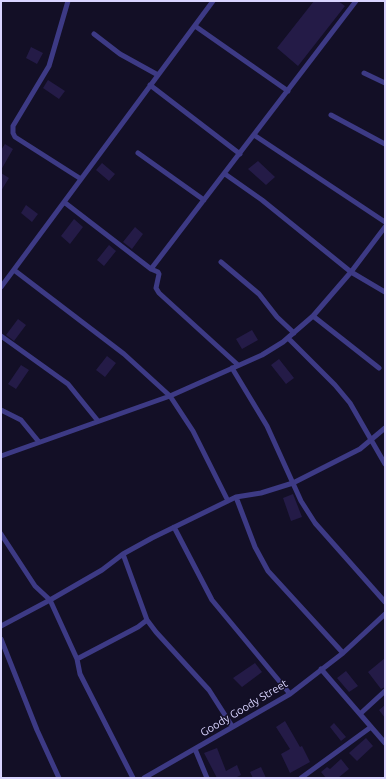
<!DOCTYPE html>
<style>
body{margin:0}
#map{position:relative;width:386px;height:779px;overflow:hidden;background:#130f26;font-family:Ubuntu,sans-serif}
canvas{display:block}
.frame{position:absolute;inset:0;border:2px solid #d9d4ff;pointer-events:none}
</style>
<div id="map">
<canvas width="386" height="779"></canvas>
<div class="frame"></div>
</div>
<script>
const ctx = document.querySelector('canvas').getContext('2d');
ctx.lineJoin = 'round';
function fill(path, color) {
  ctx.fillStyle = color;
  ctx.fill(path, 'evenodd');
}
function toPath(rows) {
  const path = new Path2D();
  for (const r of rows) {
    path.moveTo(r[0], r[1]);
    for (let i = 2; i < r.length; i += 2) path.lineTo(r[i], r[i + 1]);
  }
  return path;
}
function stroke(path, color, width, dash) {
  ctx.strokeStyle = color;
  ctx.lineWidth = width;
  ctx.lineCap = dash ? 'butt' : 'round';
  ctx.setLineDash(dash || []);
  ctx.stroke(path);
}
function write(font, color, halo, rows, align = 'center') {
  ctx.font = font + ' Ubuntu,sans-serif';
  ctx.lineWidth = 3;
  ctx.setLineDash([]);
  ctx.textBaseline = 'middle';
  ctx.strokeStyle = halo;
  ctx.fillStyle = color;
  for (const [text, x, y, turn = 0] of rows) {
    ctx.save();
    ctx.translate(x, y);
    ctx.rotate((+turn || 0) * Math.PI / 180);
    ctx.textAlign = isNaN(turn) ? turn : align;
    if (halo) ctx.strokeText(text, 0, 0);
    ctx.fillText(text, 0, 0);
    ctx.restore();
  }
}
const building = toPath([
 [314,1,338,1,345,6,298,66,277,48],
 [31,47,43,53,37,64,26,58],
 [48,80,65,91,59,99,43,88],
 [5,144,13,149,1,170,1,150],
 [258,161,275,177,266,185,248,169],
 [102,163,115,174,109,181,96,170],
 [1,173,9,178,1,191],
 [26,205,38,214,32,222,21,213],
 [74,219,83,227,70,244,61,236],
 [135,227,143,234,132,249,123,242],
 [109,245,116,251,104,266,97,260],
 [18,319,26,325,14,341,6,335],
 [252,330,258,340,242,349,236,339],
 [107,356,116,363,105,377,96,370],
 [279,359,294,378,286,384,271,365],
 [21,365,29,370,16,389,8,384],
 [293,494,302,517,291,521,283,498],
 [385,658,385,687,381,689,368,672],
 [255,663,262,672,242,687,233,678],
 [346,671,358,686,349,692,337,678],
 [385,705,385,718,379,710],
 [285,721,300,747,302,746,310,762,290,773,281,754,290,749,276,727],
 [334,723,346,737,341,741,330,727],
 [366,738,373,746,357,761,349,753],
 [217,748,226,771,237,765,241,775,235,778,217,778,204,753],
 [341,759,349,769,338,778,326,778,321,772,327,767,330,769],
 [261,767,266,778,253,778,250,772]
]);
const street = toPath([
 [68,1,49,66,13,126,13,133,15,137,81,179],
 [195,26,288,91],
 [94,34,120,54,158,75],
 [364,73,385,83],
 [150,85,240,154],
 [331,115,385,144],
 [254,135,385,222],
 [138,153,204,200],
 [225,174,262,200,351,272,385,292],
 [64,202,151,269,158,272,159,274,156,288,159,293,238,365],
 [221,262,259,294,277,317,294,333],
 [151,269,356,1],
 [14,270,124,354,170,396,193,431,228,501],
 [1,287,213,1],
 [313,316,379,368],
 [1,336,68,384,98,421],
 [288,338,335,385,350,403,385,464],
 [232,368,267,426,301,501,315,523,385,602],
 [1,410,21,420,39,442],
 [1,456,170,396,262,355,283,342,313,316,351,272,385,227],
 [236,497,255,547,268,571,343,653],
 [174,527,212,600,290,694],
 [1,534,35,586,50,600,77,659,80,674,133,778],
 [123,554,147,620,156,632,209,690,232,726],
 [1,626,50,600,102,570,123,554,152,538,236,497,261,493,293,483,360,449,385,428],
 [1,639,37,730,59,778],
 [77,659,138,627,147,620],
 [321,669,385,743],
 [360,714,385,691],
 [195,749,207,778],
 [144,778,290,694,343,653,385,614],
 [301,778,371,727]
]);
const streetNames = [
 ["Goody Goody Street",244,708,-31]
];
fill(building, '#241b47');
stroke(street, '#3d3a85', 5);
write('11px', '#d9d4ff', '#130f26', streetNames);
</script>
